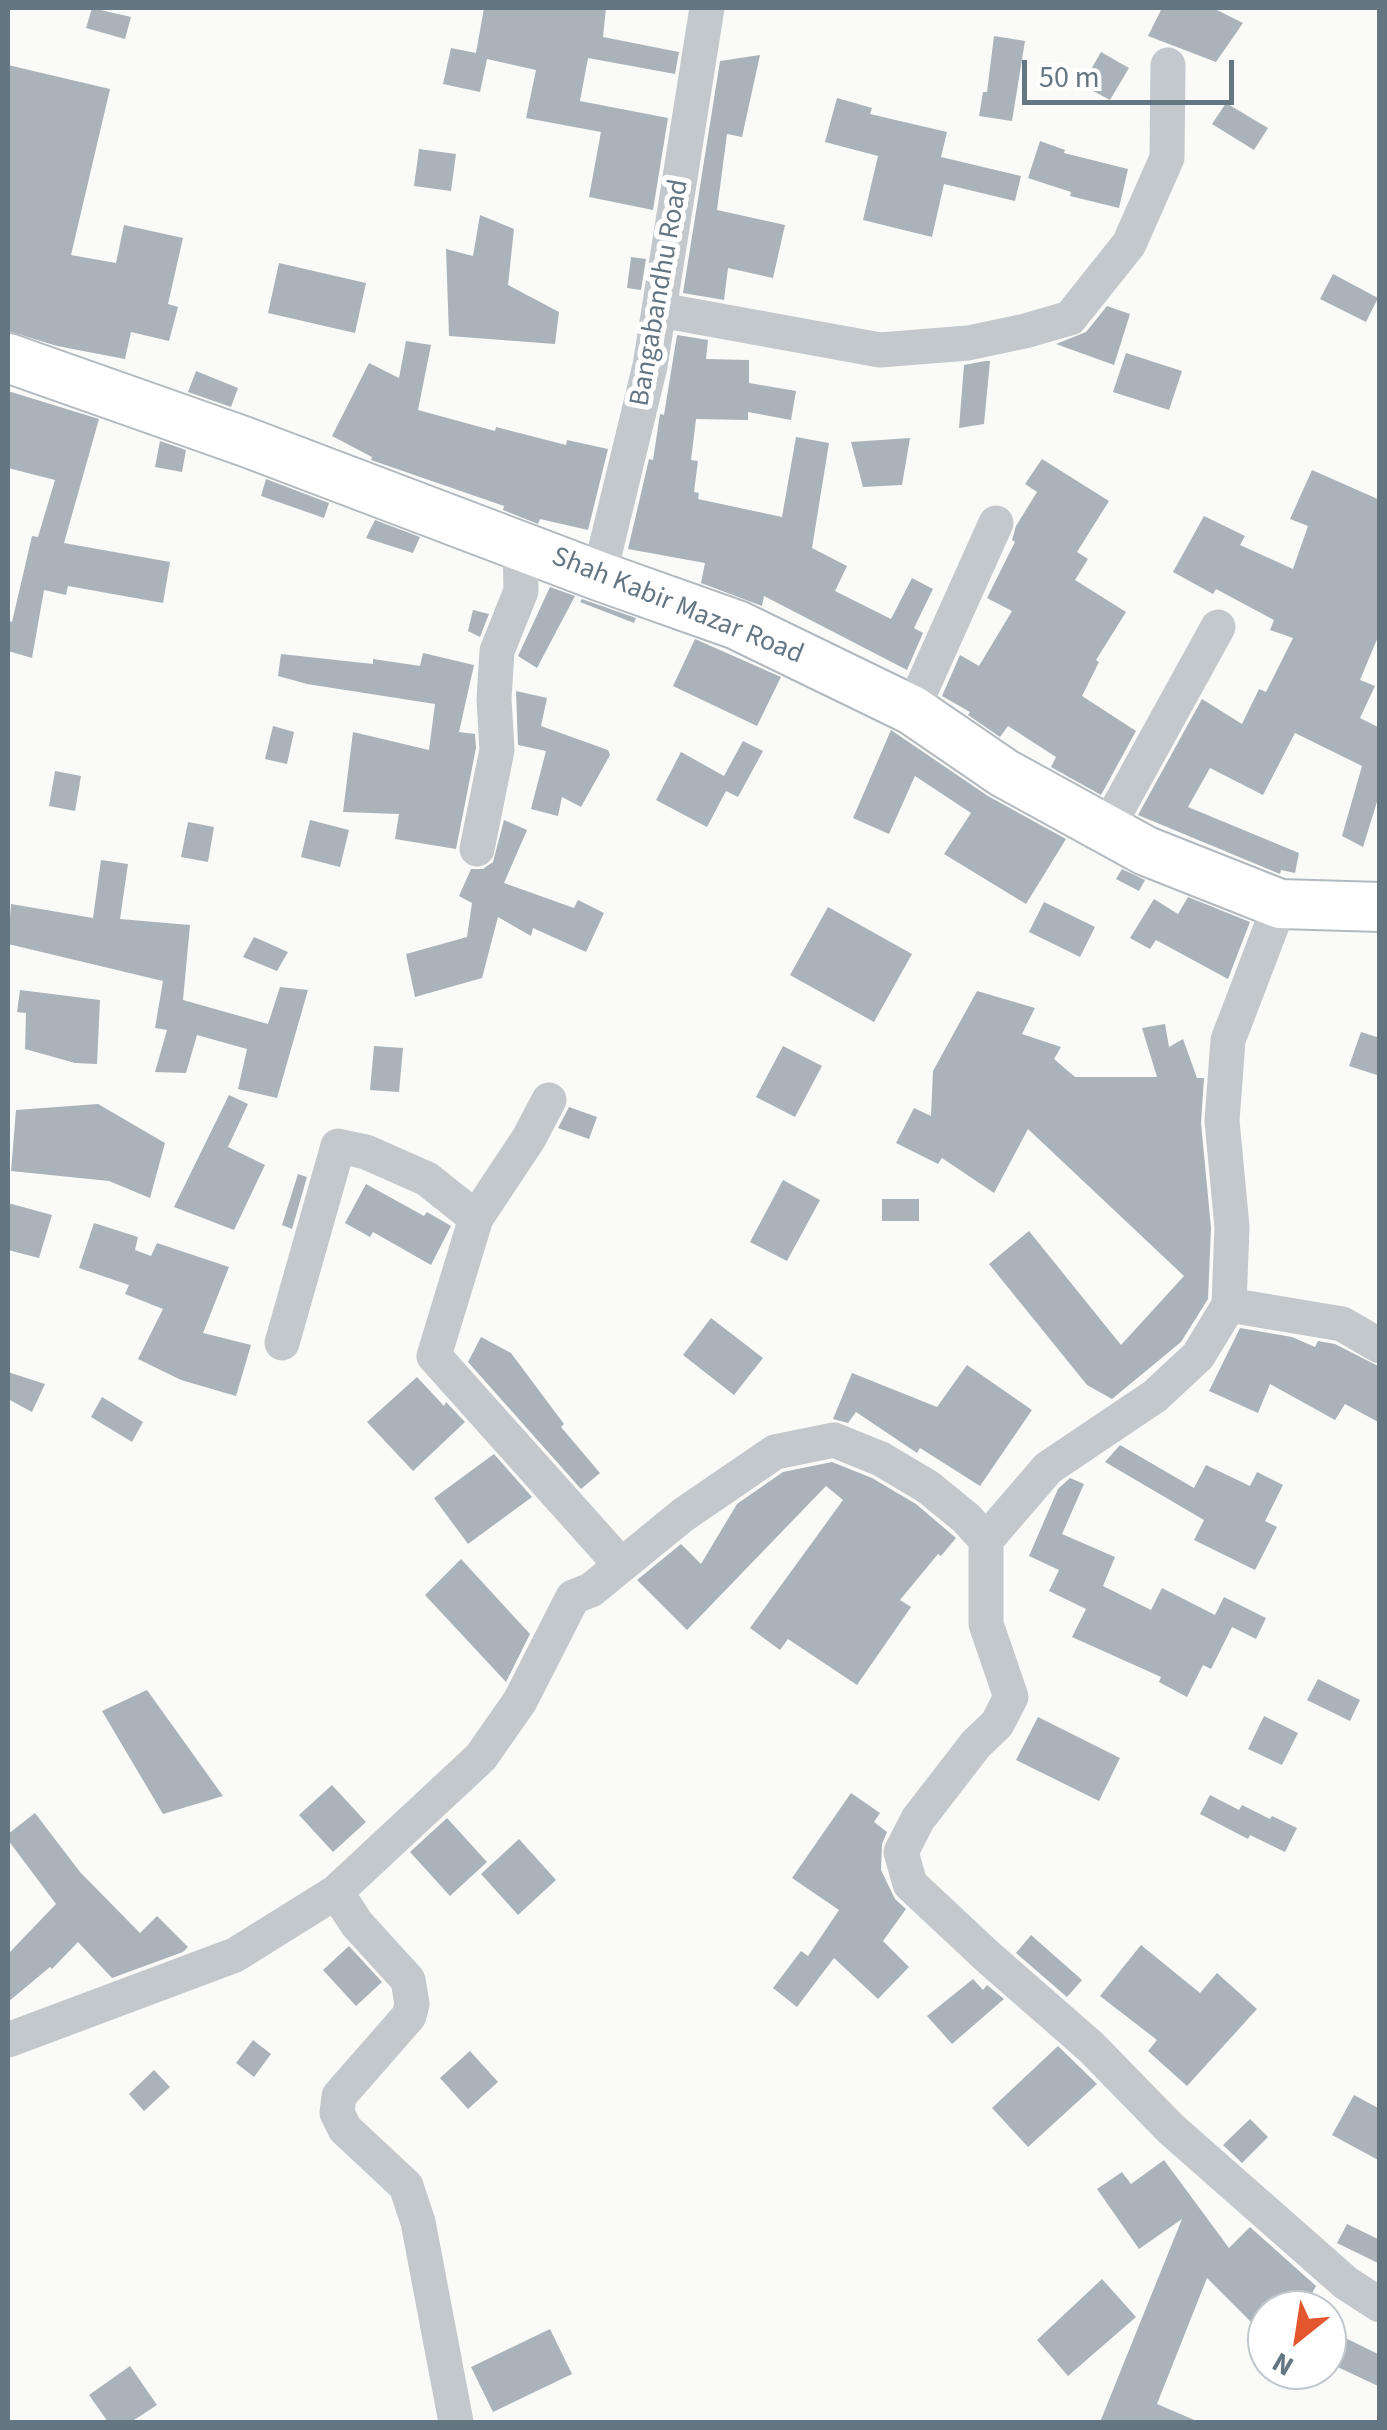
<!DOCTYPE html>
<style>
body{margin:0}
#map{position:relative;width:1387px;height:2430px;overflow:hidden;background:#fafaf8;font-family:"Source Sans 3",sans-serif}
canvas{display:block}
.frame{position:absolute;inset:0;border:10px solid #657683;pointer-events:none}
.north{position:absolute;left:1247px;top:2290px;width:100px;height:100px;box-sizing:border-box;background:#fff;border:2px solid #c1c8cd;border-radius:50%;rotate:210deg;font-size:28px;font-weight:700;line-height:40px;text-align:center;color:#657683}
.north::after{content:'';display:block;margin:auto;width:35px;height:45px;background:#e4572e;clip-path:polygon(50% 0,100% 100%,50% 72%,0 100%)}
.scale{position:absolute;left:1022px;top:60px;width:212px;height:45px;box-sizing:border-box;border:5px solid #657683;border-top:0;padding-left:12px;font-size:30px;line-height:35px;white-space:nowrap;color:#657683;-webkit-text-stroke:8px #fff;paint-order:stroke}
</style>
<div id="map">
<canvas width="1387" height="2430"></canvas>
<div class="frame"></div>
<div class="north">N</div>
<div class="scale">50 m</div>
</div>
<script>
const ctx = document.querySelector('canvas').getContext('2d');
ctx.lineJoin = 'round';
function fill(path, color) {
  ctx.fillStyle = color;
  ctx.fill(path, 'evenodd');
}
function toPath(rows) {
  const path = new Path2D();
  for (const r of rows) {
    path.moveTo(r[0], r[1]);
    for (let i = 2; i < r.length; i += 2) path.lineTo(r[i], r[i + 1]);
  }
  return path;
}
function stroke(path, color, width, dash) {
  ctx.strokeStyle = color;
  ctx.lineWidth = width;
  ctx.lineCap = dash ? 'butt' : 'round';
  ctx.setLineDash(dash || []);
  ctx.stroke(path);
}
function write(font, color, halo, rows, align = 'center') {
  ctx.font = font + ' "Source Sans 3",sans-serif';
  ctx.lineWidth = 10;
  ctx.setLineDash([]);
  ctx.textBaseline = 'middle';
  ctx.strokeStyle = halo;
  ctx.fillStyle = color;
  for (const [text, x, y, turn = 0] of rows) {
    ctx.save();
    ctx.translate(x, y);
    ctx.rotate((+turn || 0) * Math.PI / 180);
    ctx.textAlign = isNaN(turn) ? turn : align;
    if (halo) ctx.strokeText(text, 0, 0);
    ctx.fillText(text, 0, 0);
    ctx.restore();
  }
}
const building = toPath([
 [92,8,131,17,125,39,86,28],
 [484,8,606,8,603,37,679,52,675,74,588,58,580,101,668,118,653,210,589,197,601,132,526,118,536,70,487,59,480,92,443,84,451,48,476,53],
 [1162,8,1213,8,1243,23,1216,62,1148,36],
 [994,36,1025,41,1012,121,979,116,983,92,987,92],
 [1101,52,1129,68,1110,100,1082,85],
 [760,55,742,137,727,134,717,210,785,225,773,278,728,268,724,300,683,293,720,61],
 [8,65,110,89,71,255,116,263,124,225,183,238,168,304,178,307,169,341,131,332,125,359,57,346,8,331],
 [837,98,872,108,870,114,947,132,941,157,1021,176,1015,201,944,184,932,237,863,220,878,156,825,142],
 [1226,103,1268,128,1254,150,1212,124],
 [1040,141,1065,150,1064,153,1128,169,1119,208,1070,196,1071,192,1028,178],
 [419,149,456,154,451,191,414,186],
 [480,215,514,229,508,285,559,312,555,344,449,336,446,249,473,256],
 [631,257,646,259,641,290,627,288],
 [279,263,366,283,355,333,268,313],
 [1333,274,1378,298,1366,322,1320,299],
 [1107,306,1130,314,1114,365,1056,344,1086,332],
 [677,335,708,340,706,359,749,360,749,383,796,391,791,420,748,412,748,420,696,419,691,460,698,461,694,492,699,493,698,499,782,517,796,437,829,443,812,548,847,566,835,591,891,619,912,578,933,589,914,628,923,633,907,670,764,596,762,606,701,583,705,563,628,549,649,459,653,460,660,414,664,415],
 [406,341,431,345,418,410,495,431,496,427,566,445,567,440,608,449,588,530,540,519,538,524,503,510,504,506,371,460,372,457,332,436,369,363,399,378],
 [1126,353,1182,371,1169,410,1113,392],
 [985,361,990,361,984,424,959,428,964,365],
 [196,371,238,388,231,407,188,392],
 [8,391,99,419,64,543,170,562,163,603,68,586,66,595,44,590,32,658,8,651,8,620,12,622,32,536,38,537,55,480,8,468],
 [910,438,902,485,863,487,851,442],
 [160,441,186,450,182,472,155,467],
 [1042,459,1109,501,1077,552,1088,559,1075,580,1126,612,1096,660,1099,662,1082,696,1136,731,1101,795,1051,767,1056,757,1008,726,1000,737,968,715,970,712,942,696,960,655,979,666,1012,611,987,598,1015,542,1012,540,1016,526,1037,492,1025,484],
 [1312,470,1380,500,1380,632,1360,680,1375,686,1360,718,1380,728,1380,792,1363,847,1342,836,1362,766,1295,733,1263,795,1210,768,1188,807,1299,853,1295,873,1281,870,1280,874,1138,815,1202,699,1242,724,1259,689,1266,692,1293,638,1270,630,1274,620,1216,589,1213,594,1173,572,1204,516,1245,536,1240,545,1293,569,1308,526,1290,519],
 [266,479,329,503,324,518,261,496],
 [375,520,420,537,413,553,366,538],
 [550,587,575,596,537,668,518,656],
 [582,599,636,618,634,623,580,602],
 [473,610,489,614,480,637,468,631],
 [695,639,781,677,757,726,673,686],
 [423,653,474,665,459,732,475,734,476,748,456,849,395,839,399,814,343,812,353,732,429,750,435,704,307,684,278,676,281,654,373,664,373,659,420,666],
 [516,691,547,698,541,726,608,750,610,755,581,807,562,797,558,816,531,809,546,751,518,745],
 [273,726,294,732,287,764,265,759],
 [891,730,988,796,1066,839,1026,904,944,854,971,813,915,776,889,834,853,818],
 [743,741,763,751,738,797,726,791,707,827,656,800,681,752,724,776],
 [55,771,81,776,75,811,49,806],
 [310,820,349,830,340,867,301,857],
 [504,820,527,830,504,883,574,908,578,900,604,913,586,952,533,928,531,936,498,917,482,978,415,997,406,954,467,937,472,903,459,896,471,869,483,869,493,862],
 [188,822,214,827,208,862,181,857],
 [101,860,128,864,120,919,190,925,183,1000,268,1024,280,987,308,990,277,1098,238,1089,247,1049,197,1035,186,1073,155,1072,167,1030,155,1028,163,981,8,944,11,904,93,918],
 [1122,869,1145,880,1139,891,1116,879],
 [1188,897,1250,922,1228,979,1156,940,1150,949,1130,938,1154,899,1178,914],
 [1044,902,1095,927,1080,957,1029,932],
 [828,907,912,954,874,1022,790,975],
 [254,937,288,952,277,971,243,957],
 [20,990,100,1000,97,1064,75,1063,25,1049,26,1013,17,1012],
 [977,991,1035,1008,1022,1034,1061,1047,1054,1059,1075,1077,1157,1077,1142,1028,1165,1024,1169,1047,1183,1039,1197,1078,1204,1078,1201,1123,1211,1228,1208,1299,1181,1342,1112,1399,1087,1385,989,1264,1029,1231,1121,1345,1184,1276,1028,1129,994,1193,942,1158,938,1164,896,1143,914,1108,931,1116,933,1071],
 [1361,1032,1380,1038,1380,1076,1349,1066],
 [374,1046,403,1048,399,1092,370,1090],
 [783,1046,822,1066,795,1117,756,1097],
 [229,1095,248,1104,228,1147,265,1165,234,1230,174,1207],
 [98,1104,165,1143,150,1198,109,1181,11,1171,16,1110],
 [569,1107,597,1117,589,1139,558,1128],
 [298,1174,307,1177,292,1229,282,1225],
 [783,1180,820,1200,787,1261,750,1242],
 [366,1184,424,1216,427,1212,451,1226,431,1265,373,1232,370,1237,345,1223],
 [882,1199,919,1199,919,1221,882,1221],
 [8,1203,52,1215,39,1258,8,1250],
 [94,1223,138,1237,135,1250,151,1256,157,1243,229,1267,203,1333,251,1345,236,1396,181,1380,138,1359,163,1309,125,1294,129,1285,79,1268],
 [711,1318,763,1358,734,1395,683,1355],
 [1240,1328,1292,1337,1315,1347,1318,1341,1335,1344,1380,1367,1380,1423,1345,1404,1335,1420,1270,1384,1258,1413,1209,1391],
 [481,1337,511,1353,564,1424,561,1427,600,1473,581,1489,468,1362],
 [967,1365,1032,1410,980,1486,920,1448,917,1453,856,1412,848,1423,833,1419,852,1373,937,1407],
 [8,1372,45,1384,32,1412,8,1399],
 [417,1377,444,1406,446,1402,465,1422,413,1471,367,1422],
 [102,1397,143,1422,132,1442,91,1417],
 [1120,1445,1194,1488,1206,1465,1250,1486,1257,1472,1283,1485,1265,1521,1277,1527,1255,1570,1194,1540,1204,1520,1105,1462],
 [494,1454,532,1497,468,1544,434,1498],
 [832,1462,872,1478,916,1504,956,1538,941,1556,938,1554,900,1600,911,1607,857,1685,788,1639,780,1650,750,1628,843,1500,826,1486,687,1630,637,1580,681,1544,701,1564,737,1504,783,1472],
 [1070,1478,1084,1484,1062,1534,1115,1557,1103,1586,1151,1610,1162,1588,1215,1615,1224,1597,1266,1618,1256,1639,1232,1627,1211,1669,1203,1665,1187,1697,1159,1682,1161,1677,1072,1637,1086,1609,1049,1591,1059,1570,1029,1556,1058,1489],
 [461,1559,530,1634,506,1682,425,1595],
 [1318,1679,1360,1700,1350,1721,1307,1700],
 [147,1690,223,1796,163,1814,102,1711],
 [1264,1716,1298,1733,1282,1765,1248,1749],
 [1038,1717,1120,1758,1099,1801,1016,1760],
 [332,1785,366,1822,333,1852,299,1815],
 [851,1793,880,1813,874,1822,887,1832,882,1844,881,1870,895,1899,906,1909,883,1941,909,1967,878,1999,834,1958,797,2007,773,1988,801,1951,808,1956,839,1910,792,1878],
 [1210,1795,1239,1810,1242,1805,1270,1819,1272,1816,1297,1828,1285,1852,1250,1835,1248,1839,1200,1814],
 [35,1813,80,1872,140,1933,157,1916,188,1947,183,1952,112,1978,78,1942,52,1969,50,1967,8,2002,8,1954,56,1904,8,1840,8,1834],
 [447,1818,487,1862,450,1896,410,1852],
 [519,1839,556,1880,518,1915,481,1874],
 [1031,1935,1082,1980,1067,1997,1016,1953],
 [1141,1945,1200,1993,1217,1973,1257,2009,1187,2086,1148,2051,1157,2040,1100,1996],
 [349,1946,382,1982,356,2006,323,1970],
 [973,1979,983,1990,987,1985,1004,1999,952,2044,927,2016],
 [253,2040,271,2054,254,2077,236,2063],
 [1058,2046,1097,2084,1028,2147,992,2108],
 [470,2051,498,2082,468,2109,440,2078],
 [154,2070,170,2087,144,2111,129,2094],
 [1354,2095,1380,2109,1380,2161,1332,2135],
 [1250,2119,1268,2137,1242,2163,1223,2145],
 [1164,2160,1229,2248,1250,2227,1316,2286,1303,2310,1267,2310,1267,2338,1207,2278,1157,2404,1199,2422,1100,2422,1182,2219,1139,2249,1097,2189,1122,2172,1131,2184],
 [1347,2224,1380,2240,1380,2264,1337,2243],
 [1102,2279,1136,2317,1068,2376,1037,2340],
 [550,2329,572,2374,493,2412,471,2367],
 [1333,2332,1380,2355,1380,2387,1327,2362,1327,2345],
 [130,2366,157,2405,131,2422,108,2422,89,2395]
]);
const street = toPath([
 [660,310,880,350,968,343,1025,331,1070,318,1129,244,1167,158,1168,65],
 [599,576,650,366,707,8],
 [912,710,996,523],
 [1106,830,1218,627],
 [477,849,497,750,494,699,497,651,521,591,520,544],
 [549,1100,529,1138,476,1218,434,1356,621,1565],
 [1229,1305,1342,1324,1380,1346],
 [282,1343,338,1146,366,1152,427,1179,476,1218],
 [986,1540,986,1624,1011,1697,997,1724,976,1744,918,1819,901,1852,910,1884,988,1957,1091,2047,1171,2129,1346,2283,1380,2305],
 [336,1892,357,1924,408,1980,412,2004,409,2016,339,2096,337,2113,345,2129,406,2186,418,2222,456,2422],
 [8,2040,235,1955,336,1892,481,1757,520,1701,573,1597,591,1590,683,1515,775,1452,834,1440,881,1459,928,1487,966,1518,986,1540,1048,1468,1155,1396,1198,1356,1229,1305,1232,1227,1222,1121,1228,1040,1280,904]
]);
const secondary = toPath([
 [8,358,246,442,599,576,737,625,912,710,1004,773,1146,851,1280,904,1380,907]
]);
const streetNames = [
 ["Bangabandhu Road",661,293,-80],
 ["Shah Kabir Mazar Road",677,607,22]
];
fill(building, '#aab3b9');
stroke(secondary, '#b3babf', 52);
stroke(street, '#c3c8cc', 35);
stroke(secondary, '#fff', 48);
write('28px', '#657683', '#fff', streetNames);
</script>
